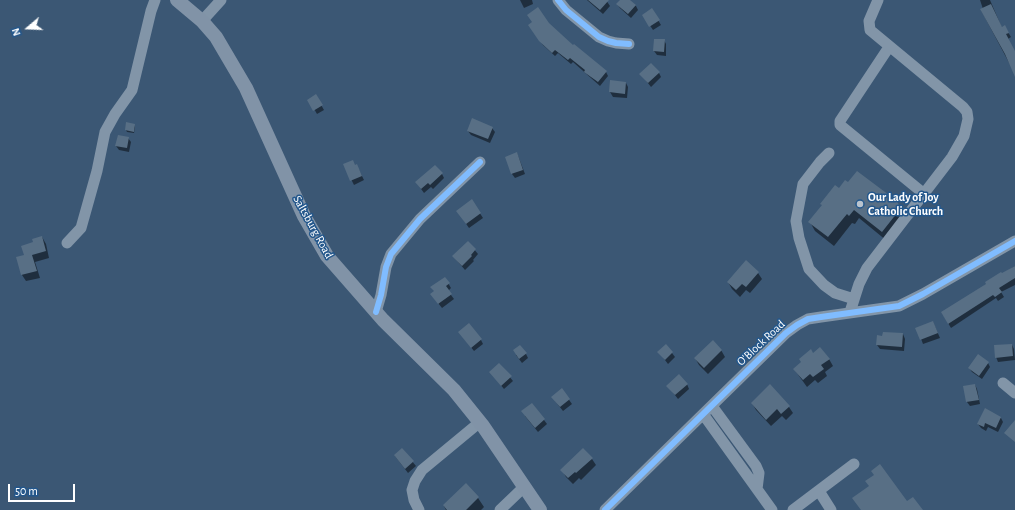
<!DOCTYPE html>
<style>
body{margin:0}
#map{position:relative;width:1015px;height:510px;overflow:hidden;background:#3b5774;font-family:"Alegreya Sans",sans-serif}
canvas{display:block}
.north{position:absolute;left:8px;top:8px;width:40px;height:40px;-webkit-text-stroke:3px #23578c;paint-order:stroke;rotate:251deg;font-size:11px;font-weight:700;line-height:16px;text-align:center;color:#fff}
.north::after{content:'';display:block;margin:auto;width:14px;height:18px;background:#fff;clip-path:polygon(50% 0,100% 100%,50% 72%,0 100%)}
.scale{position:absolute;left:8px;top:484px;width:67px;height:18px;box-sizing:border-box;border:2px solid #fff;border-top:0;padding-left:5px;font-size:12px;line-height:14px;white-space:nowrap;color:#fff;-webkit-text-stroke:3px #23578c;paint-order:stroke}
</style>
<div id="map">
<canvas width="1015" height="510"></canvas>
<div class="north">N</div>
<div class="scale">50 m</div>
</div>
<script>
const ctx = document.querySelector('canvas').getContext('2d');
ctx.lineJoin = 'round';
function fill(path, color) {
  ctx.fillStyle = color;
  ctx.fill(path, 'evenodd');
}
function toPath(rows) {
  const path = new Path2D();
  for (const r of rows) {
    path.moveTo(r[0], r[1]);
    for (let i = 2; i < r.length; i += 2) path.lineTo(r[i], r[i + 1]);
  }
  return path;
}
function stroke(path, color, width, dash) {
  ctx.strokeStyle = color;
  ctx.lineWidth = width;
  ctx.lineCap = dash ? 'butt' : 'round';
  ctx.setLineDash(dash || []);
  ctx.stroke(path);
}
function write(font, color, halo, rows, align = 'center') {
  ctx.font = font + ' "Alegreya Sans",sans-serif';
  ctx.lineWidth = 3;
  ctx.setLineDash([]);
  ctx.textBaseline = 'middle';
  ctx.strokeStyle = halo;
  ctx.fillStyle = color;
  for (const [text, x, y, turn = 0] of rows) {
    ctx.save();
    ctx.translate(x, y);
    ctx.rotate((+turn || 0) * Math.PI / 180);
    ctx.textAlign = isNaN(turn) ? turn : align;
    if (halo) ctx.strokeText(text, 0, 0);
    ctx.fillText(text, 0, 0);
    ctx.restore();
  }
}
const shadow = toPath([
 [520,0,532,0,533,4,524,8],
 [587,0,606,0,610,6,603,14],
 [621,0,629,0,636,6,638,10,631,18,620,8,617,4],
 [980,0,990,0,1002,28,1005,27,1011,37,1008,39,1015,53,1015,74,981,10,983,9],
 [652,10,661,25,653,30,643,15],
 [549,24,573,46,606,72,608,76,600,86,573,62,571,64,558,53,555,56,543,45,532,30],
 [664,40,666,44,666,56,657,55,654,51],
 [659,73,661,77,651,87,641,74],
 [611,81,626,83,628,87,627,98,613,97,610,92],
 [316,96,324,110,317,114,309,100],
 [134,125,135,127,134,133,127,132,126,130],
 [492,128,495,132,490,143,471,135,468,131],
 [128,138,131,142,129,152,119,150,116,146],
 [517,153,525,174,515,178,512,174],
 [344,165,355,166,359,170,364,180,354,185],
 [442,174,444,178,433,189,431,187,424,193,416,182],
 [839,189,896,202,904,215,887,241,859,218,855,224,852,223,834,246,815,231,810,222],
 [472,201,483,218,469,228,460,215],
 [42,237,46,244,49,258,35,262,40,278,26,281,22,275,25,256,34,243],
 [468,242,478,254,473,260,474,261,465,270,453,256],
 [1015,266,1015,285,1001,292,1004,297,998,301,996,298,951,328,942,313],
 [758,273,762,279,750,293,746,290,740,297,732,289,728,282],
 [445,278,451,288,448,291,454,299,442,308,434,298,435,292],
 [933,322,940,338,923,344,917,328],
 [903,334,905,339,904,351,880,349,877,345],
 [462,336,481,340,483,344,474,351],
 [1012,345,1014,349,1015,360,998,362,996,357],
 [721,350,725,357,708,374,699,365,695,358],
 [659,352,672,353,675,357,668,364],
 [526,354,528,358,522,363,516,355],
 [813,354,829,359,833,366,825,372,827,376,818,383,815,380,807,387,794,369],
 [988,363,990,367,982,379,972,372,969,368],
 [499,364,513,381,504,389,490,372],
 [687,384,689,389,678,399,668,386],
 [975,385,977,389,980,404,970,406,967,402,964,387],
 [562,390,572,404,563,411,555,401],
 [752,403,789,407,793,413,786,420,782,416,771,426,756,410],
 [532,404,547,424,538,432,525,416],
 [1001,418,1003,422,998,432,988,427,986,431,981,428,978,424],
 [402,449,416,466,408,473,395,456],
 [592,459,596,465,581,480,579,478,573,484,566,477,562,470],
 [466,485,478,498,484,507,481,510,446,510,444,506]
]);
const building = toPath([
 [588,0,609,0,600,10],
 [620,0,630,0,636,5,628,14,616,4],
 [991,4,1002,27,1005,25,1009,33,1006,34,1015,51,1015,77,1005,54,980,9],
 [538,7,549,23,573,45,574,44,607,71,598,82,584,72,585,70,570,58,568,60,555,50,552,53,539,41,528,25,532,22,527,15],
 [652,8,660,20,649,27,642,15],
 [654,39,665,39,664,52,653,51],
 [651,63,660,72,648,83,639,74],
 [610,80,626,82,625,94,609,92],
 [316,94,323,105,313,111,307,100],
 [472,118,493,127,488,139,467,131],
 [126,122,135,124,134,132,125,130],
 [118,135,129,137,127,148,115,146],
 [517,152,523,170,511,174,505,157],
 [353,160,355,165,357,164,362,176,350,181,343,164],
 [435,165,443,173,430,185,428,183,421,189,415,182],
 [857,171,897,201,899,205,897,213,882,232,854,210,849,216,847,214,828,237,808,222,822,205,820,204,835,185,839,188,845,180,848,182],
 [472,199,481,213,466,224,456,211],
 [42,236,46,251,32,255,37,271,21,275,16,257,24,255,21,246,33,242,32,239],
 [468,241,476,249,471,255,472,256,462,266,452,256],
 [746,260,759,272,746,287,742,284,736,290,727,282],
 [1015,266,1015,278,999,288,1002,292,995,297,993,295,948,324,941,312,986,284,985,282,1001,272,1002,273],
 [445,277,450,283,446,286,452,294,438,304,430,294,434,291,430,287],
 [933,321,938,333,920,340,915,328],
 [469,323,482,339,471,348,458,332],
 [883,332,903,333,902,347,876,345,877,335,882,336],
 [713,340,722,350,704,368,694,358],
 [666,344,673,352,665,360,657,352],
 [1012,344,1013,356,995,358,994,345],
 [520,345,527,353,519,359,513,350],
 [820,347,830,359,821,365,824,369,813,377,810,374,803,380,793,369,801,362,799,359,811,349,813,353],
 [978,354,989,362,979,376,968,368],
 [499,363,512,376,501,386,489,372],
 [679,374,688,384,675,395,666,386],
 [770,384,790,406,781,414,777,409,766,420,751,403],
 [975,384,979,400,966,402,963,386],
 [562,388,570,399,560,407,551,397],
 [532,403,545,419,535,428,521,411],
 [985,408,1001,417,996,428,985,423,984,427,977,424],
 [1015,420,1015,442,1004,433],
 [402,448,414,461,405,469,394,455],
 [583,448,593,458,576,473,575,472,568,478,560,470],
 [880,464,907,501,913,497,923,510,861,510,852,498,869,486,865,481,874,475,871,471],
 [466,483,479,497,466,510,447,510,443,505]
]);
const minor = toPath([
 [558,0,566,10,599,37,608,41,616,43,629,44],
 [202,21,221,0],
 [889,47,840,121,840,125,923,193],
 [829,153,820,162,803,184,796,221,799,238,809,269,824,285,835,293,854,299],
 [67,243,81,228,97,171,105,132,115,114,132,90,151,11,155,0],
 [376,312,381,295,386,267,391,254,420,219,480,162],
 [850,312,859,284,867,268,952,157,964,136,968,119,967,112,963,107,870,30,869,21,878,0],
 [1003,383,1015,393],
 [712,406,756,466,759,473,757,489],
 [703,414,772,510],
 [819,491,831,510],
 [419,510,414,500,412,490,415,481,422,470,480,422],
 [500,510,524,487],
 [605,510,786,333,797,325,808,319,821,317,899,306,923,294,1015,241],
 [793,510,854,464]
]);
const major = toPath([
 [177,0,202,21,216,37,246,88,304,216,327,256,383,320,454,390,483,426,540,510]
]);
const cycleway = toPath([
 [558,0,566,10,599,37,608,41,616,43,629,44],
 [376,312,381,295,386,267,391,254,420,219,480,162],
 [605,510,786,333,797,325,808,319,821,317,899,306,923,294,1015,241]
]);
const markers = [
 [860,204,4,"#bac4ce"]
];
const poiNames = [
 ["Our Lady of Joy",868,197],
 ["Catholic Church",868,211]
];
const streetNames = [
 ["Saltsburg Road",313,227,61],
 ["O'Block Road",761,343,-43]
];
fill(shadow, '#0007');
fill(building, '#586f85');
stroke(minor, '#8295a8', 11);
stroke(major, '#8193a7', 14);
stroke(cycleway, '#80bcff', 6);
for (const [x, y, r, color] of markers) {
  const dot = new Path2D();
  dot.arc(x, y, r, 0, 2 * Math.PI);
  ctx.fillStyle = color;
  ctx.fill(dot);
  stroke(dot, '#23578c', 1.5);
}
write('bold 12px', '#fff', '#23578c', poiNames, 'left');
write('12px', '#fff', '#23578c', streetNames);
</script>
